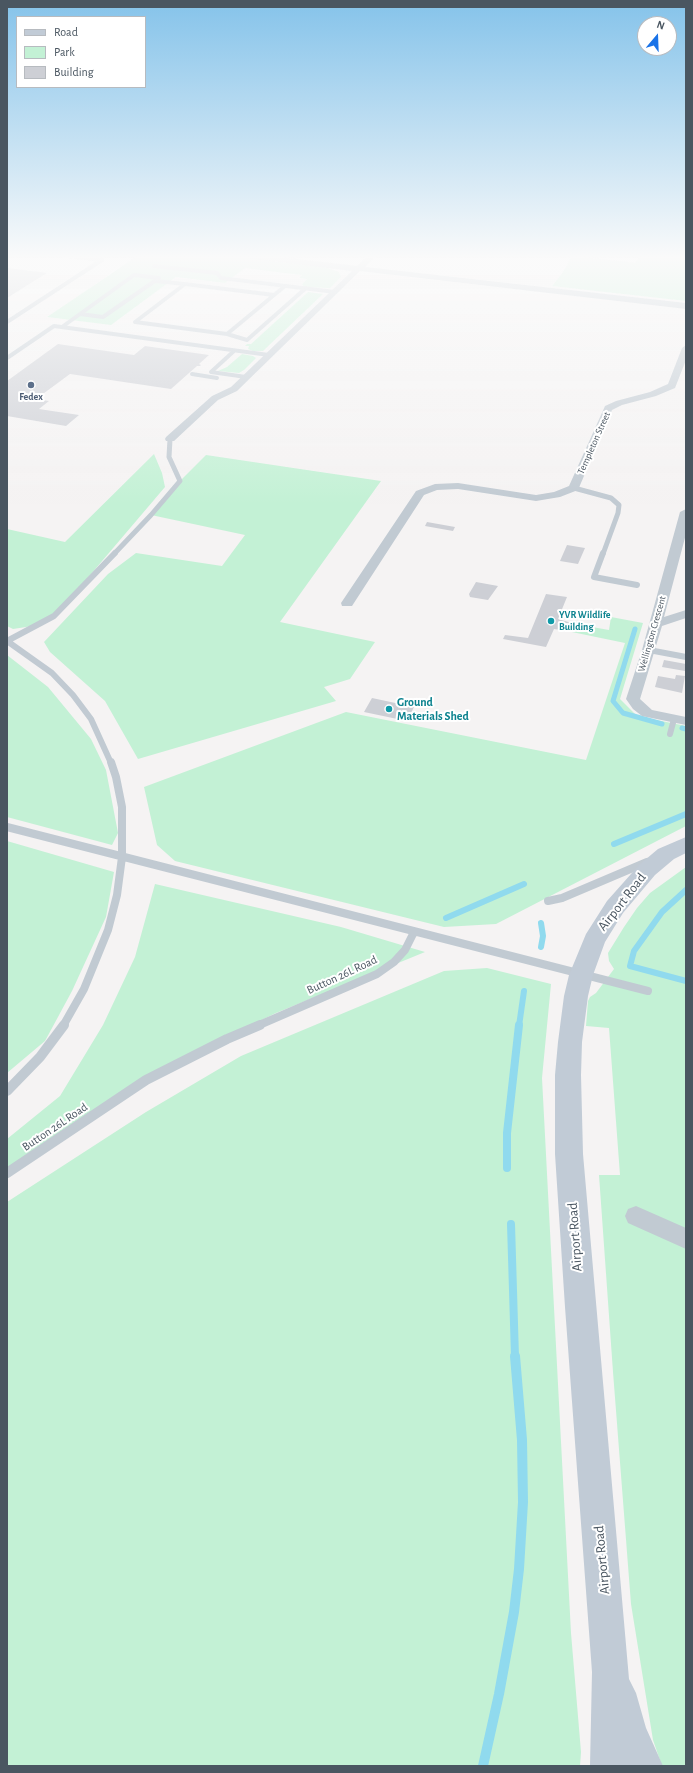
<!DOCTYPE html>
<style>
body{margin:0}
#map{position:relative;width:693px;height:1773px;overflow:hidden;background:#f5f3f3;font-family:"Alegreya Sans",sans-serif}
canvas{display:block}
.frame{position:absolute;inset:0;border:8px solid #4a5661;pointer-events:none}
.legend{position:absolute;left:16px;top:16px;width:130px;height:72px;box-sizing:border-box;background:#fff;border:1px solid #b7bbc0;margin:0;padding:5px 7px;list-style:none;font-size:12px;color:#4a5661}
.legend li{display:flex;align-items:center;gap:8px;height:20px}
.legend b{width:20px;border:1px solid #b7bbc0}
.north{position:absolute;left:637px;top:16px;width:40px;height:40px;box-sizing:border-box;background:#fff;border:1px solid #b7bbc0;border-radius:50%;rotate:19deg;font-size:11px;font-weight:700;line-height:16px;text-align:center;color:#4a5661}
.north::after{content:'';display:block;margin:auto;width:14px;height:18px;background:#1a73e8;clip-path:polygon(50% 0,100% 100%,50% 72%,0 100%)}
</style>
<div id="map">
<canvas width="693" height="1773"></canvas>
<div class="frame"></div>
<ul class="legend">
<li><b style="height:5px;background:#c1cbd6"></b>Road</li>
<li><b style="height:11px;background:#c3f1d5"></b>Park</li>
<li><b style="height:11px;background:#cdcfd5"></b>Building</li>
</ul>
<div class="north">N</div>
</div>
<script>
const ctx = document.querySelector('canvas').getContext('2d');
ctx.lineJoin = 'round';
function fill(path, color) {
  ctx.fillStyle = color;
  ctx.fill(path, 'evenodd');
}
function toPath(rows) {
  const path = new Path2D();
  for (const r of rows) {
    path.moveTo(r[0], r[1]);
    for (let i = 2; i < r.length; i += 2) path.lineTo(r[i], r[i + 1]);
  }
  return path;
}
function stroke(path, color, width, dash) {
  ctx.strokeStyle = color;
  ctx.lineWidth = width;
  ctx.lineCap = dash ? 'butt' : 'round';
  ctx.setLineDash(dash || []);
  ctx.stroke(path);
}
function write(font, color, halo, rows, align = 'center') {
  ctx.font = font + ' "Alegreya Sans",sans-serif';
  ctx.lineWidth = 4;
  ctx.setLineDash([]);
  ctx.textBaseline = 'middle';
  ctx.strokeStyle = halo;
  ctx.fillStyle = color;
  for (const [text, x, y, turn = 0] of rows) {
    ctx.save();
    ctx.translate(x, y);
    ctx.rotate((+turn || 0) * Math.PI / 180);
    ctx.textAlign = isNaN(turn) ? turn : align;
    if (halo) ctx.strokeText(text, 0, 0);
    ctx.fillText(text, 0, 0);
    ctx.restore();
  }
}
const green = toPath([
 [139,255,223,255,324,267,339,272,341,277,330,288,327,288,304,287,302,284,307,279,299,278,302,275,245,268,225,283,176,277,111,325,47,317],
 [640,255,686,255,686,301,552,286,563,272,572,256,636,263],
 [308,292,323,294,263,351,253,351,248,349,249,346,245,346,247,344,251,344],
 [242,354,253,356,256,358,244,370,239,373,218,371,227,367],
 [154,454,162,473,165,487,57,614,39,625,13,629,7,626,7,529,65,542],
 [206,455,381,481,280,622,375,642,350,679,324,687,336,701,138,759,105,701,50,652,44,642,108,574,136,553,222,566,245,535,151,515,180,481],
 [611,617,643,623,620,699,637,716,686,726,686,826,496,924,444,927,175,861,157,845,144,787,346,712,586,760,625,643,567,631,575,624,609,630],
 [7,655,48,687,91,739,106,770,118,833,112,845,7,817],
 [7,841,114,872,106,917,72,991,45,1041,7,1073],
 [686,867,686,1766,662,1766,653,1740,631,1604,613,1372,599,1175,620,1175,609,1028,586,1026,588,1001,590,997,596,993,614,969,609,961,608,953,624,927,637,908,650,893],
 [155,884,341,927,425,952,276,1013,149,1075,7,1170,7,1139,60,1096,103,1025,135,957],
 [487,968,551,984,542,1078,571,1633,581,1752,580,1766,7,1766,7,1202,146,1112,241,1056,444,971]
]);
const streamFar3 = toPath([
 [635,629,613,701,623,713,662,724],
 [682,728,686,729]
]);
const streamFar2 = toPath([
 [614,844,686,814],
 [686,890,662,912,634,951,630,966,686,981],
 [446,918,524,884],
 [541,923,543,936,541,947],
 [519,1026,524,991]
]);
const streamFar1 = toPath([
 [507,1168,507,1133,519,1025],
 [511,1224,515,1357]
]);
const stream = toPath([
 [483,1766,499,1694,514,1612,519,1569,523,1502,522,1440,515,1356]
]);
const building = toPath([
 [7,268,47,273,7,298],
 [58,344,134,355,145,346,209,355,199,364,201,365,200,366,197,366,171,389,70,374,36,399,49,401,39,409,79,415,66,426,7,416,7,381],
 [427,522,455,527,453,531,425,526],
 [567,545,585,548,578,564,560,561],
 [476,582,498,586,488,600,470,597,469,594],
 [546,594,567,597,558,619,575,624,567,631,554,629,546,647,503,639,505,635,528,638],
 [664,660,686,664,685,671,662,667],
 [676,675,685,676,682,693,655,687,658,676,675,679],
 [372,698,414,707,407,721,364,712]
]);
const laneFar4 = toPath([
 [154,266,217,273,221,278,335,292],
 [134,275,159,278,103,317,80,314,134,275],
 [155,281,185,284],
 [274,295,185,284,135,322,227,334,285,286],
 [7,322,102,260,61,255],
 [62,327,80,314],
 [227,334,247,340,306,288],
 [234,351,211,372,246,377],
 [7,358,54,326,269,355],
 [192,374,217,378]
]);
const laneFar3 = toPath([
 [574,488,611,498,619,505,618,513,603,554],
 [114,554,151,515,180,481,169,457,170,439]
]);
const laneFar2 = toPath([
 [603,553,594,577,637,585],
 [7,641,52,673,73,695,91,719,111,763],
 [7,641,54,616,115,553],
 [649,650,686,657],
 [670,734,674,719]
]);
const laneFar1 = toPath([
 [7,827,648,991],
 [548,901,562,898,647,862],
 [63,1026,84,989,108,930,117,895,122,857,122,807,116,777,111,762],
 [257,1026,377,974,394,962,405,950,414,932]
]);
const lane = toPath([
 [7,1091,40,1057,64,1025],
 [7,1173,146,1080,227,1039,260,1025]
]);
const street = toPath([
 [235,255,261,255,357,266,368,255,377,255,365,267,686,303,686,309,360,271,237,391,218,400,174,441,166,441,165,439,166,437,212,396,231,387,352,271,239,257,235,255],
 [686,345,686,360,675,388,656,396,622,405,612,410,578,490,560,497,536,501,458,489,437,490,424,495,352,606,342,606,341,603,416,491,435,484,458,483,536,495,554,492,569,486,605,406,616,401,650,392,668,384,682,348,686,345],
 [686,509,686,534,664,617,686,610,686,618,662,626,640,699,652,710,686,717,686,725,642,716,633,709,626,699,642,650,680,512,686,509],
 [636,1206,686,1228,686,1249,628,1223,625,1216,628,1209,636,1206]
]);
const secondary = toPath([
 [686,837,686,853,674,859,655,875,623,913,605,942,593,975,588,996,582,1042,581,1075,583,1154,629,1679,636,1693,646,1728,663,1766,590,1766,592,1672,565,1307,555,1154,555,1075,558,1042,564,996,569,975,586,934,607,901,639,865,658,849,686,837]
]);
const markers = [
 [31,385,4,"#5c6f8a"],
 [551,621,4,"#0f9aa8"],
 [389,709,4,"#0f9aa8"]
];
const farServicenames = [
 ["Fedex",31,397]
];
const farStreetnames = [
 ["Templeton Street",594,443,-66],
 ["Wellington Crescent",652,634,-74]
];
const farCulturenames = [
 ["YVR Wildlife",559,615],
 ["Building",559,627]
];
const cultureNames = [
 ["Ground",397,702],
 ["Materials Shed",397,716]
];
const streetNames = [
 ["Button 26L Road",342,975,-25],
 ["Button 26L Road",55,1127,-34]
];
const nearStreetnames = [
 ["Airport Road",622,902,-52],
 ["Airport Road",575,1237,-94],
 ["Airport Road",602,1560,-95]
];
fill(green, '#c3f1d5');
stroke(streamFar3, '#90daee', 5);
stroke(streamFar2, '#90daee', 6);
stroke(streamFar1, '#90daee', 8);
stroke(stream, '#90daee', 10);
fill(building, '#cdcfd5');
stroke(laneFar4, '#c1cad2', 4);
stroke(laneFar3, '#c1cad2', 5);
stroke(laneFar2, '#c1cad2', 6);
stroke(laneFar1, '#c1cad2', 8);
stroke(lane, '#c1cad2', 10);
fill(street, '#c1cad2');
fill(secondary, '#c1cbd6');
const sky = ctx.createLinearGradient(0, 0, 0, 504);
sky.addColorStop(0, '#85c3ea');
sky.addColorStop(0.51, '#fafafa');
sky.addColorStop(1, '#fafafa00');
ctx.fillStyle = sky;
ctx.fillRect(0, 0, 693, 504);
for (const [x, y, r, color] of markers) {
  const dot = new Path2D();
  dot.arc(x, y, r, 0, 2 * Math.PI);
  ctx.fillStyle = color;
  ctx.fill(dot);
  stroke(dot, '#fff', 1.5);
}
write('bold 10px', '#4e5e75', '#fff', farServicenames);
write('10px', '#4a5661', '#fff', farStreetnames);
write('bold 10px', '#0d838f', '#fff', farCulturenames, 'left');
write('bold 12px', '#0d838f', '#fff', cultureNames, 'left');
write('12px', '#4a5661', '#fff', streetNames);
write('14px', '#4a5661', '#fff', nearStreetnames);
</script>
